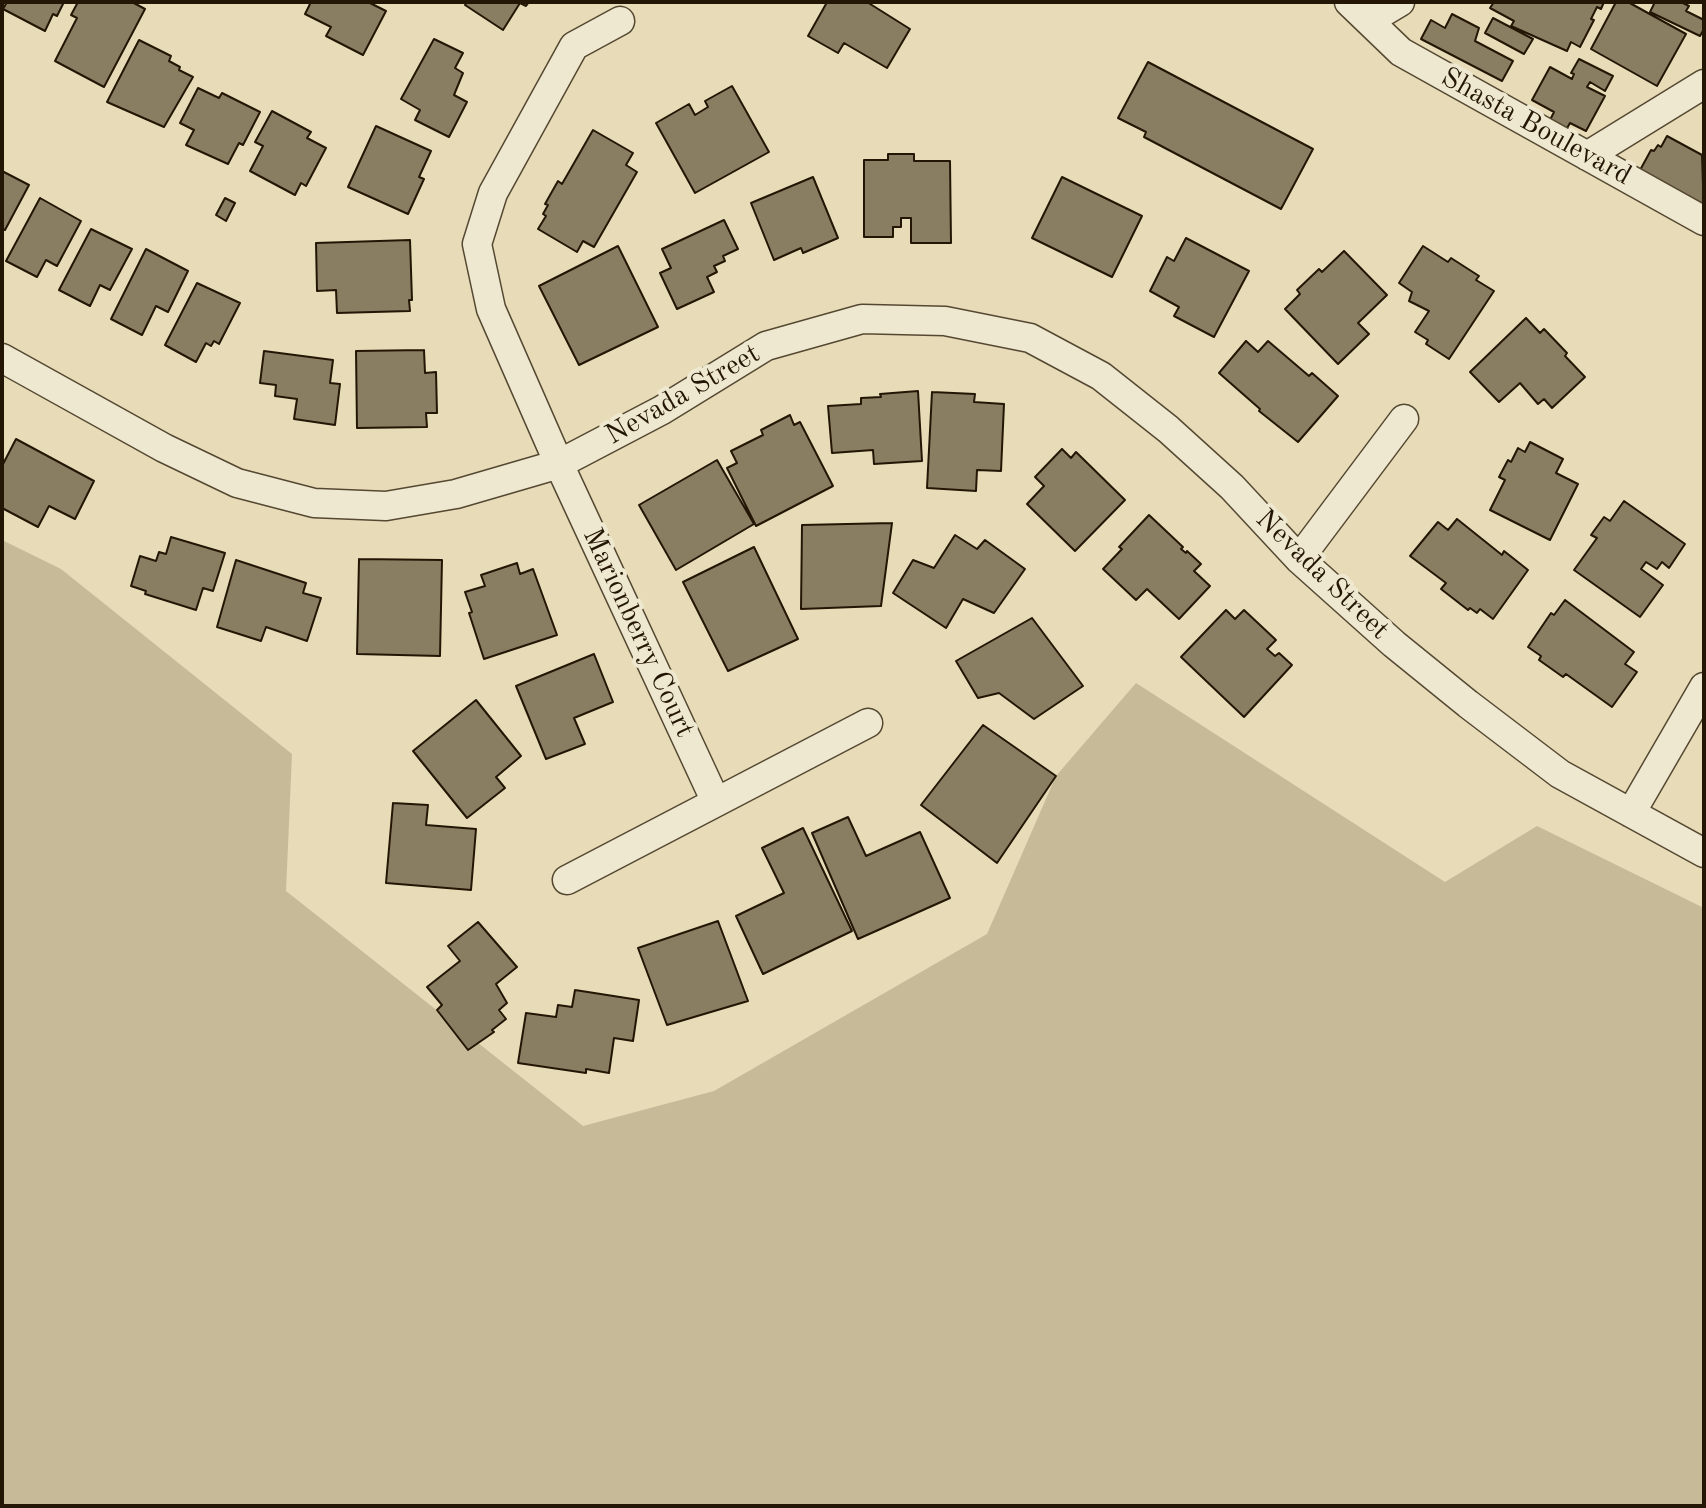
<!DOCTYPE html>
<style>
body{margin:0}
#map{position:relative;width:1706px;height:1508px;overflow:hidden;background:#e7dcb7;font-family:"Old Standard TT",serif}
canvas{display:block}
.frame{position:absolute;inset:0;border:4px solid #241605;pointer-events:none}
</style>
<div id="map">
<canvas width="1706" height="1508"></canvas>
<div class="frame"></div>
</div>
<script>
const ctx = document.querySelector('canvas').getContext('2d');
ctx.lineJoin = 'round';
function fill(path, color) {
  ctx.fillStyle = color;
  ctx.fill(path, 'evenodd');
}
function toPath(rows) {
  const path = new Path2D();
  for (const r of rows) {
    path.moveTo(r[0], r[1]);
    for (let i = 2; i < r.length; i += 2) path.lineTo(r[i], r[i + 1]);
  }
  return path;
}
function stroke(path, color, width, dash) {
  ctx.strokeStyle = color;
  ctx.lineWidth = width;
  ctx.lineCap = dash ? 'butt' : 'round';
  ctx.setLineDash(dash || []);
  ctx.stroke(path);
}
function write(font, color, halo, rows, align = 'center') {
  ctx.font = font + ' "Old Standard TT",serif';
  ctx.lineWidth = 8;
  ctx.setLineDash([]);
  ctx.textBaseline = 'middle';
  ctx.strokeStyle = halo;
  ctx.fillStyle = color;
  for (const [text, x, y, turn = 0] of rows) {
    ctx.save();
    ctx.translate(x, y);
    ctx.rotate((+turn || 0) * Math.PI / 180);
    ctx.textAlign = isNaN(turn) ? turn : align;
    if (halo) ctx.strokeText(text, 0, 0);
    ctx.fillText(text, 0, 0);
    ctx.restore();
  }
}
const green = toPath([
 [2,540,61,569,292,754,286,891,583,1126,714,1091,987,934,1056,776,1136,683,1445,882,1537,826,1704,908,1704,1506,2,1506]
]);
const building = toPath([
 [7,2,64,2,57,16,53,14,45,31,3,9,7,2],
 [78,2,132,2,145,9,104,87,55,61,77,18,71,15,78,2],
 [311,2,368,2,386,11,363,55,326,36,331,27,305,14,311,2],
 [467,2,529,2,526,6,520,3,503,30,465,5,467,2],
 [822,2,867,2,910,29,887,68,844,43,838,53,808,36,826,4,822,2],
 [1494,2,1604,2,1601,9,1597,7,1591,19,1594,20,1580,47,1571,42,1567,51,1511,26,1514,21,1490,8,1494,2],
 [1616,2,1628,2,1686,34,1657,86,1591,49,1616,2],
 [1655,2,1681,2,1689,6,1686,11,1704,20,1704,29,1700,36,1650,12,1655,2],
 [1452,14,1479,28,1475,41,1513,61,1502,81,1421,39,1431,20,1445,28,1452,14],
 [1493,18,1533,39,1524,54,1485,33,1493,18],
 [434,39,463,53,455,68,463,73,454,95,467,102,449,137,415,120,420,110,401,99,434,39],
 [139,40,171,56,169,61,180,67,179,70,193,77,164,127,107,102,139,40],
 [1579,59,1613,76,1605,91,1590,82,1587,87,1605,96,1586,131,1570,123,1566,130,1549,122,1554,112,1532,100,1550,67,1572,79,1574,74,1571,73,1579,59],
 [1148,62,1313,149,1281,209,1144,137,1146,132,1118,118,1148,62],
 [732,86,769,152,695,193,656,123,689,104,695,115,708,107,705,101,732,86],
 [198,88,219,98,222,93,260,112,243,145,239,143,228,164,186,145,194,130,180,123,198,88],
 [272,111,311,132,307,138,326,148,306,186,301,183,295,195,250,171,263,146,255,142,272,111],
 [376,126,431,151,419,177,424,179,408,214,348,187,376,126],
 [593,130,633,153,626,165,637,172,594,247,583,241,577,252,538,229,546,216,543,214,548,205,545,204,558,181,562,184,593,130],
 [1667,136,1702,155,1704,215,1639,172,1651,150,1654,151,1658,145,1661,147,1667,136],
 [888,154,914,154,914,161,950,161,951,243,911,243,911,218,901,218,901,227,893,227,893,237,864,237,864,160,888,160,888,154],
 [2,171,29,185,5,230,2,229,2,171],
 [813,177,838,238,803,253,801,248,774,260,751,203,813,177],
 [1062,177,1142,216,1112,277,1032,238,1062,177],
 [40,198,81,221,57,266,46,260,37,277,6,261,40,198],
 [225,198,235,203,226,221,216,215,225,198],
 [724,220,738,249,723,256,725,261,714,266,717,272,707,277,714,292,677,309,660,273,671,268,662,249,724,220],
 [91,229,132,249,110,290,100,285,90,306,59,290,91,229],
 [1186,238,1249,271,1214,337,1174,316,1179,307,1150,291,1167,257,1174,261,1186,238],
 [410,240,412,300,409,300,410,311,337,313,336,290,317,291,316,243,410,240],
 [618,246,658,327,579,365,539,286,618,246],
 [1423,246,1448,262,1451,258,1479,276,1476,280,1494,291,1449,359,1426,344,1428,340,1415,332,1429,311,1409,301,1412,292,1399,283,1423,246],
 [146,249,188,271,168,312,156,306,142,335,111,319,146,249],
 [1344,251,1387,295,1358,323,1369,334,1338,364,1285,309,1300,294,1297,290,1319,269,1322,272,1344,251],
 [197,283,240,303,219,344,214,341,211,346,206,343,196,362,165,345,197,283],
 [1526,318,1540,333,1544,329,1567,353,1565,356,1585,377,1552,408,1544,399,1538,404,1520,383,1499,402,1470,372,1526,318],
 [1246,341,1258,352,1268,341,1309,376,1312,373,1338,396,1298,442,1259,411,1260,409,1219,373,1246,341],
 [424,350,425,373,436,372,437,413,426,413,427,427,357,428,356,351,424,350],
 [264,351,333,360,330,383,340,384,335,425,294,419,297,399,275,396,276,385,260,383,264,351],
 [918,391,922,461,874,464,873,450,832,453,828,406,861,404,861,398,881,397,880,394,918,391],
 [932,392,975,394,974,402,1004,404,1001,471,977,470,976,491,927,488,932,392],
 [790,415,794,425,800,422,833,486,756,526,727,468,737,463,731,451,763,435,761,430,790,415],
 [16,439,94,481,75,519,49,506,38,527,2,508,2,466,16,439],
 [1530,442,1563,459,1556,473,1578,484,1550,540,1490,510,1505,480,1499,477,1508,460,1511,462,1518,448,1525,452,1530,442],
 [1062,449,1071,458,1076,452,1125,500,1075,551,1027,504,1044,486,1035,477,1062,449],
 [717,460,754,524,676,570,639,505,717,460],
 [1624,501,1685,544,1669,568,1662,562,1657,569,1646,562,1641,569,1663,585,1640,617,1574,570,1597,538,1591,535,1604,517,1610,521,1624,501],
 [1149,515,1183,547,1181,549,1186,553,1187,551,1201,564,1194,571,1210,586,1179,619,1147,589,1136,600,1103,569,1122,549,1119,547,1149,515],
 [1457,519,1502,555,1504,551,1528,570,1493,619,1480,609,1477,613,1470,608,1468,610,1441,589,1446,583,1410,556,1438,522,1448,530,1457,519],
 [892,523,881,606,801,609,802,525,892,523],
 [955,535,977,549,985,540,1025,569,994,613,963,599,946,628,893,593,913,560,934,568,955,535],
 [171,537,225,553,213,591,203,588,196,610,145,594,146,591,131,586,140,556,156,561,159,552,166,554,171,537],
 [754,547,798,639,728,671,683,582,754,547],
 [359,559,442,560,440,656,357,654,359,559],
 [236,560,306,583,303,593,321,598,307,641,266,627,261,641,217,627,236,560],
 [517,563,520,574,533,569,557,635,484,659,469,613,472,612,465,592,485,586,481,575,517,563],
 [1565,600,1634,652,1625,664,1637,672,1612,707,1566,674,1563,677,1539,660,1541,656,1528,647,1551,613,1554,615,1565,600],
 [1226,610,1235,619,1244,610,1276,640,1267,649,1275,656,1279,653,1292,665,1244,717,1181,657,1226,610],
 [1032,618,1083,686,1034,719,999,693,978,698,956,661,1032,618],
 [594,654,613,702,574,718,585,744,546,759,516,686,594,654],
 [476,700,521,756,496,777,505,788,467,818,413,751,476,700],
 [983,725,1056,776,997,863,921,805,983,725],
 [393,803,428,805,426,825,476,829,471,890,386,883,393,803],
 [848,817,866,856,920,832,950,898,858,939,812,833,848,817],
 [803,828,852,931,763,974,736,916,784,893,762,848,803,828],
 [718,921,748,1001,667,1025,638,948,718,921],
 [478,922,517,967,496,984,507,1003,499,1010,506,1019,492,1030,494,1032,468,1050,437,1010,442,1005,427,987,460,961,448,946,478,922],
 [575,990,639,1000,633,1041,614,1038,609,1073,586,1069,586,1073,518,1063,526,1013,556,1017,558,1005,572,1007,575,990]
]);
const street = toPath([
 [1349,2,1401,52,1704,221],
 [620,21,574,46,493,193,477,244,491,309,559,464,716,802],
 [1375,25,1380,14,1400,2],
 [1587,156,1704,84],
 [2,358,164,448,237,483,314,503,386,506,456,494,559,464,662,410,766,346,862,319,945,321,1030,338,1101,376,1168,429,1232,487,1299,559,1394,644,1468,704,1560,774,1704,853],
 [1299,559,1404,419],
 [1631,813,1704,687],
 [567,880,868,723]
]);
const streetNames = [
 ["Shasta Boulevard",1536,127,29],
 ["Nevada Street",683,395,-30],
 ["Nevada Street",1322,575,44],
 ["Marionberry Court",638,633,65]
];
fill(green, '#c6ba99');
fill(building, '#897d62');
stroke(building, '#241605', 2);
stroke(street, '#554832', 31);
stroke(street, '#efe8d0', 28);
write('28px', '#241605', '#efe8d0', streetNames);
</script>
